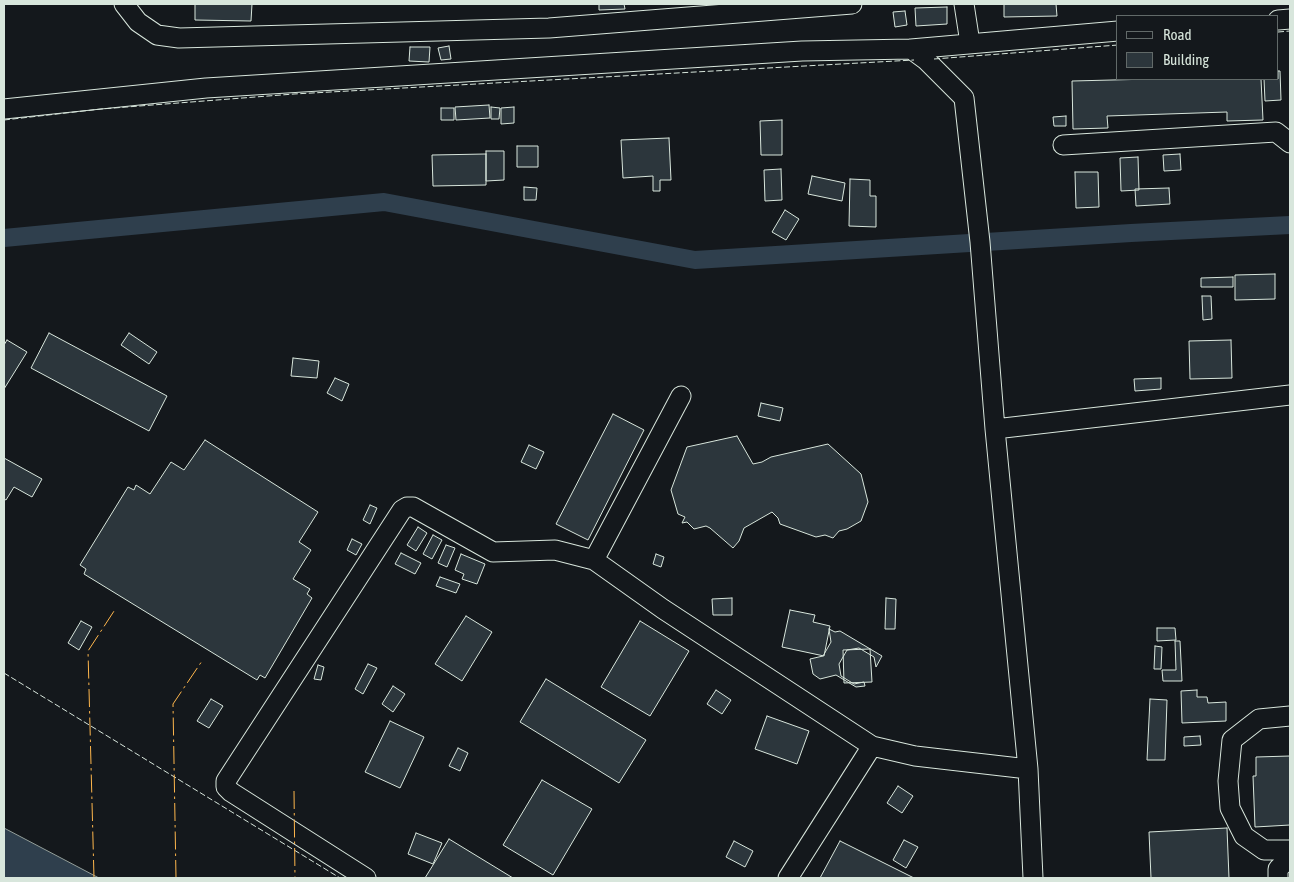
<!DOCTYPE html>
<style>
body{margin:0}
#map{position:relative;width:1294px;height:882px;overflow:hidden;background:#14181c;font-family:"Asap Condensed",sans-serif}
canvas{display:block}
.frame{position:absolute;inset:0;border:5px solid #d8e6dc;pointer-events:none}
.legend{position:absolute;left:1116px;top:15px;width:162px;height:65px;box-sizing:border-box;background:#14181c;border:1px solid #626a69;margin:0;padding:6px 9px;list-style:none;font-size:15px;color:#d8e6dc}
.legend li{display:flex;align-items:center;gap:10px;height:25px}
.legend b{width:25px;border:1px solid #626a69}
</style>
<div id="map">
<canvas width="1294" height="882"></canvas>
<div class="frame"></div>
<ul class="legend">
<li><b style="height:6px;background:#14181c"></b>Road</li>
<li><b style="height:14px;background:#2c363c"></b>Building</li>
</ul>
</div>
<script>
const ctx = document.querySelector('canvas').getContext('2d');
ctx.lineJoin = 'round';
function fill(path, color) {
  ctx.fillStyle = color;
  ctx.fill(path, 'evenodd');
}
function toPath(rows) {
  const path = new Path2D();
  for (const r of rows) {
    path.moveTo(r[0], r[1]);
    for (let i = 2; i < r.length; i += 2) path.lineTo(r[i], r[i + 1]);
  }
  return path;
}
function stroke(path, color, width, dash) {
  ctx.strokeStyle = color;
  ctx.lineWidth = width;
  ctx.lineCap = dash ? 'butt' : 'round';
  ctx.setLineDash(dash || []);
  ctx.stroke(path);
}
const water = toPath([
 [4,828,99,878,4,878,4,828]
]);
const canal = toPath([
 [4,238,384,202,695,260,1131,233,1290,225]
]);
const building = toPath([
 [195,4,252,4,251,21,195,20,195,4],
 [599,4,624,4,625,9,599,10,599,4],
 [1004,4,1056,4,1057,16,1004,17,1004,4],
 [947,7,947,24,916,26,915,8,947,7],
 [905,11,907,25,895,27,893,12,905,11],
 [449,46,451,59,441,60,438,48,449,46],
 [410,47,430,47,429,62,409,61,410,47],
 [1278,71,1280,71,1281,100,1265,101,1264,79,1278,79,1278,71],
 [1152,79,1261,79,1263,120,1227,121,1227,112,1107,116,1108,128,1073,129,1072,81,1152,79],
 [489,105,490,118,456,120,455,107,489,105],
 [491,107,500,108,499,119,491,119,491,107],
 [514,107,514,123,501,124,501,108,514,107],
 [441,108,454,108,454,120,441,120,441,108],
 [1066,116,1066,126,1054,126,1053,117,1066,116],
 [782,120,782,155,761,155,760,121,782,120],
 [669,138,671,180,660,180,660,191,653,191,653,176,623,178,621,140,669,138],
 [517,146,538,146,538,167,517,167,517,146],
 [486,151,504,151,504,180,486,181,486,151],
 [486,154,486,185,433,186,432,155,486,154],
 [1180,154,1181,170,1164,171,1163,155,1180,154],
 [1138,157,1139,190,1121,191,1120,158,1138,157],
 [781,169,782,200,765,201,764,170,781,169],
 [1075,172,1098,172,1099,207,1076,208,1075,172],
 [812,176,845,183,842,201,808,194,812,176],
 [850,179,870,180,870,196,876,196,876,227,849,226,850,179],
 [524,187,537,188,536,200,524,200,524,187],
 [1169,188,1170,204,1136,206,1135,189,1169,188],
 [785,210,799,219,786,240,772,232,785,210],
 [1275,274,1275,299,1235,300,1235,275,1275,274],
 [1233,277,1233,287,1201,287,1201,278,1233,277],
 [1202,296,1211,296,1212,319,1203,320,1202,296],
 [49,333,167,396,149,431,31,368,49,333],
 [129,333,157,352,149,364,121,345,129,333],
 [7,340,27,352,4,389,4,345,7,340],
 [1231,340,1232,378,1190,379,1189,341,1231,340],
 [293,358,319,361,317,378,291,376,293,358],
 [335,378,349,384,342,401,327,393,335,378],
 [1161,378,1161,389,1135,391,1134,379,1161,378],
 [761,403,783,408,780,421,758,416,761,403],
 [613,414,644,430,588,540,556,524,613,414],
 [737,436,753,464,762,462,771,457,828,444,861,474,868,502,861,521,847,529,839,531,833,538,825,535,816,537,780,524,778,518,772,512,744,528,739,541,733,548,710,528,706,526,694,529,687,522,682,523,685,517,678,514,671,490,687,447,737,436],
 [205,440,318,512,299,542,311,550,293,579,310,589,307,594,312,598,265,678,260,675,257,680,84,574,86,569,80,565,128,487,134,490,136,485,150,494,171,462,184,470,205,440],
 [529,445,544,452,536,469,521,462,529,445],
 [4,458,42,479,32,497,14,487,6,500,4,499,4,458],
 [370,505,377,508,370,524,363,520,370,505],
 [418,527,427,533,416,551,407,545,418,527],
 [433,535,442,540,432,559,423,554,433,535],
 [352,539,362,544,356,555,347,550,352,539],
 [446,545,455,548,447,567,438,563,446,545],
 [401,553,421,563,415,574,395,564,401,553],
 [461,554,485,564,477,584,462,579,464,574,455,570,461,554],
 [656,554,664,557,661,567,653,564,656,554],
 [440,577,460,584,456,593,436,586,440,577],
 [732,598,732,615,713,615,712,599,732,598],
 [886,598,896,599,895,629,885,629,886,598],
 [790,610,815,615,813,622,830,626,824,656,782,647,790,610],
 [466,616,492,632,462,681,435,664,466,616],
 [81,621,92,627,79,650,68,643,81,621],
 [640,621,689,651,650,716,601,687,640,621],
 [1157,628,1175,628,1176,640,1157,641,1157,628],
 [829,629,835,632,840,631,882,656,876,667,874,657,859,648,847,650,839,664,841,676,854,684,864,682,865,686,856,687,836,675,820,679,813,674,810,659,823,656,831,642,829,629],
 [1175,641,1180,641,1182,681,1163,681,1162,670,1176,670,1175,641],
 [1155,646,1162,647,1161,669,1154,669,1155,646],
 [870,649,872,682,844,683,843,650,870,649],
 [368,664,377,668,363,694,355,689,368,664],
 [318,665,324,667,321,680,314,679,318,665],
 [546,679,646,740,619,783,520,722,546,679],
 [393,686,405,694,393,712,382,704,393,686],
 [716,690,731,700,722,714,707,704,716,690],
 [1197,690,1197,697,1207,697,1208,703,1226,702,1226,721,1182,723,1181,691,1197,690],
 [211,699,223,706,209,728,197,721,211,699],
 [1150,699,1167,700,1165,760,1147,760,1150,699],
 [767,716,809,731,797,764,755,749,767,716],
 [390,721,424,737,400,788,365,772,390,721],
 [1200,736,1201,745,1184,746,1184,737,1200,736],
 [458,748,468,753,460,771,449,766,458,748],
 [1290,756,1290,825,1255,827,1253,776,1256,776,1256,757,1290,756],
 [542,780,592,809,553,875,503,845,542,780],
 [898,786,913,796,902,813,887,803,898,786],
 [1227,828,1229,878,1151,878,1149,832,1227,828],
 [416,833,442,843,433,864,408,854,416,833],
 [449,839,513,878,425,878,449,839],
 [904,840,918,847,906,868,893,860,904,840],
 [734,841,753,851,745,867,726,857,734,841],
 [840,841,914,878,820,878,840,841]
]);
const minor = toPath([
 [124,4,138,22,157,35,179,38,549,28,852,4],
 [964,4,970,43],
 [1278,20,1290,19],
 [911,49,926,60,964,98,980,242,995,429,1028,769,1033,878],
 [4,109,206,88,802,51,911,49,1118,31],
 [1063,145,1276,132,1290,143],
 [995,429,1290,395],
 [594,560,681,396],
 [1290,716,1259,719,1232,740,1228,781,1230,808,1244,836,1264,850,1290,850],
 [366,878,231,792,226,787,226,781,402,510,407,507,413,507,493,552,555,550,594,560,663,609,872,746,915,756,1028,769],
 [788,878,872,746],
 [1278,878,1278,869,1290,857]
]);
const fence = toPath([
 [1278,32,1290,31],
 [934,59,1118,45],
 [4,120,101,109,294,94,914,60],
 [4,673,340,878]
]);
const power = toPath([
 [294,791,295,878],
 [94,878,88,651,116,608],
 [176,878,173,704,202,661]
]);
fill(water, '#2f3f4d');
stroke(water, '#939e99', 1);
stroke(canal, '#2f3f4d', 18);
fill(building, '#2c363c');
stroke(building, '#d8e6dc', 1);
stroke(minor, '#d8e6dc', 21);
stroke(minor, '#14181c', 19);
stroke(fence, '#d8e6dc', 1, [6, 2.5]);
stroke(power, '#ffb74d', 1, [18, 4, 2.5, 4]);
</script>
